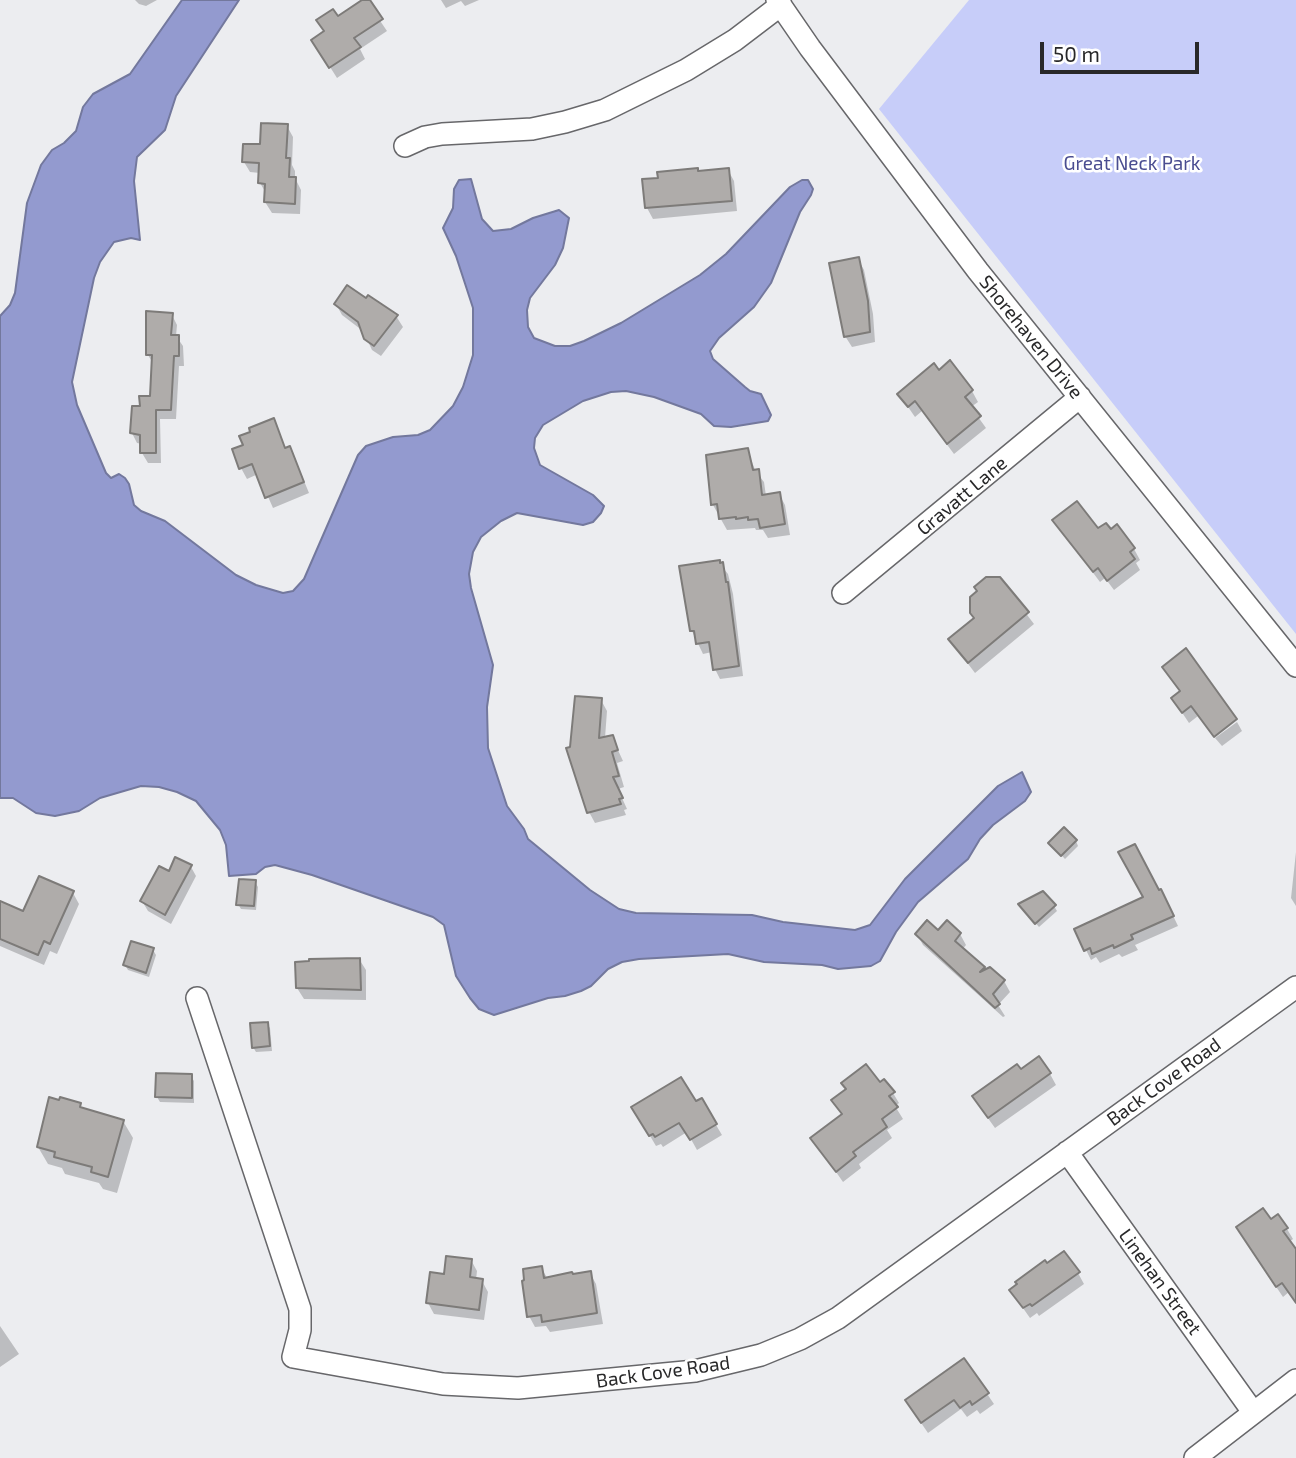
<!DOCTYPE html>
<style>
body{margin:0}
#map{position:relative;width:1296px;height:1458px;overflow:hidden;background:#ecedf0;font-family:"Exo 2",sans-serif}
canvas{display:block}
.scale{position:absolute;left:1040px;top:42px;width:159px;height:32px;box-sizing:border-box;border:4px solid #282829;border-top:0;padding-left:9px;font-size:21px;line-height:24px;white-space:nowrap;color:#282829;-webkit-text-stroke:5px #fff;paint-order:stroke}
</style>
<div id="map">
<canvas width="1296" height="1458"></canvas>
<div class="scale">50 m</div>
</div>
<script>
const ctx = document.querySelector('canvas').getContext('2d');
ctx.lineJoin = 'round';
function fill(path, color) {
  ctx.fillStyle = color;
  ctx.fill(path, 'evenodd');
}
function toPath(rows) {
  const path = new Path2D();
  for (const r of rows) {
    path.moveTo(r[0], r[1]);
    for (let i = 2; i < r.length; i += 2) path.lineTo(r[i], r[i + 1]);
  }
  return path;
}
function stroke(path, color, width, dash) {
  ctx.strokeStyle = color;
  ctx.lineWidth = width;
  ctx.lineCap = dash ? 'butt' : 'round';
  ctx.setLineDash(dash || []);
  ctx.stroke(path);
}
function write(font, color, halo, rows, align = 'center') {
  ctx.font = font + ' "Exo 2",sans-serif';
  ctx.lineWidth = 5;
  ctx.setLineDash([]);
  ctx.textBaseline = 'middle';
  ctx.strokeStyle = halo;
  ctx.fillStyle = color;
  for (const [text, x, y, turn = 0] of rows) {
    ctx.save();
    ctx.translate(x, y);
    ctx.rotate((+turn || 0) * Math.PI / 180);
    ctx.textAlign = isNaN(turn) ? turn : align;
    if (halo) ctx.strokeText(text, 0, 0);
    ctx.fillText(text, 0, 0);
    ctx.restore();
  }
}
const green = toPath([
 [969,0,1296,0,1296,634,879,109]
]);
const water = toPath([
 [182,0,239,0,176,96,165,130,137,157,134,181,140,240,131,238,114,242,100,262,94,278,72,382,77,405,106,473,111,478,119,474,125,478,129,484,134,505,141,511,165,521,236,575,256,585,283,593,293,591,304,579,358,455,366,446,393,437,418,435,430,430,453,406,463,387,473,355,473,308,456,256,443,228,453,208,454,189,459,180,471,179,482,219,493,231,511,229,533,218,559,210,569,218,563,248,555,265,530,298,527,310,528,327,534,338,555,346,570,346,584,341,621,323,700,275,726,254,790,187,802,180,808,180,813,189,811,195,800,212,771,283,754,307,719,338,710,351,713,359,745,387,750,391,761,394,771,415,768,421,731,427,714,426,701,414,654,397,626,391,611,392,583,401,543,425,535,438,534,448,540,465,593,495,604,506,601,513,593,522,583,525,517,513,501,521,481,537,473,552,469,574,471,588,493,665,487,707,488,748,507,806,524,829,528,839,590,890,619,909,636,913,752,915,783,922,855,930,870,925,905,879,998,786,1022,772,1031,792,1025,801,993,825,980,839,968,859,918,902,896,932,880,961,871,966,838,969,822,965,764,962,728,954,639,959,622,962,608,969,591,986,581,991,565,996,548,998,494,1015,479,1009,470,998,456,976,444,925,433,917,312,875,275,865,265,867,256,874,229,876,226,845,220,830,196,801,177,792,159,787,141,786,100,798,79,811,55,816,36,813,13,798,0,798,0,316,10,305,15,293,27,203,41,165,52,150,64,143,76,131,83,107,93,94,130,74,182,0]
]);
const shadow = toPath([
 [135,0,157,0,146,6,139,4],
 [366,0,387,31,360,49,365,59,337,78,320,51,326,32,338,18],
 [441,0,479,0,465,6,461,1,446,8],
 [287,126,293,137,292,165,295,171,295,178,301,190,300,214,272,213,265,202,266,193,260,183,260,173,250,172,244,162],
 [728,170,734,181,737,211,653,219,647,208,698,173],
 [858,259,864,270,873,314,875,342,852,347,845,336],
 [336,304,396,316,403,327,381,356,372,350,363,331,342,315],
 [172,315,177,325,176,336,183,346,184,366,179,366,176,419,160,419,161,463,148,463,142,453,142,444,137,443,132,433,141,408,152,398,154,365,148,355],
 [939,372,972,391,978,402,971,407,986,428,954,454,922,411,915,417,899,394],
 [273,420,286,449,289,448,295,459,309,493,273,508,258,474,247,479,241,468,245,446,253,433],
 [747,450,756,472,764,482,766,496,779,494,785,505,790,535,768,538,763,530,756,530,755,528,727,530,713,505],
 [1054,521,1098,531,1134,549,1140,560,1136,563,1140,570,1114,590,1105,578,1100,582],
 [720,564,728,574,733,594,743,676,720,679,715,669,712,652,703,654,692,631],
 [999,578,1034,624,975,673,950,640,975,619],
 [1164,667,1198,716,1189,723,1173,699,1181,692],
 [601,700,607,711,605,738,612,737,623,761,617,763,624,787,618,789,627,809,624,810,626,815,595,823,589,812,571,748],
 [1237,722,1242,731,1222,746,1215,738],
 [1076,841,1078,846,1065,859,1050,843],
 [1296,852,1296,906,1291,898],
 [191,867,196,876,171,924,148,911,142,901],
 [255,882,258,887,256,910,241,909,238,904],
 [1159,892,1166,901,1178,926,1135,945,1138,950,1122,957,1119,954,1100,963,1096,957,1091,960,1086,950],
 [73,893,79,904,57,954,50,951,44,965,0,946,0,911,24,914],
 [1054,906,1057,911,1039,927,1023,909],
 [917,934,960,934,966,945,962,950,985,971,1004,981,1010,992,998,1005,1005,1016,1003,1017,923,945],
 [153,950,156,955,149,977,128,970,125,965],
 [359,959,366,970,366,1000,304,999,297,988],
 [267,1024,270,1028,272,1051,256,1052,253,1047],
 [1020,1071,1050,1074,1056,1085,995,1128,980,1107],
 [191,1076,194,1081,194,1103,160,1102,157,1097],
 [879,1084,893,1093,899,1103,895,1106,903,1119,887,1130,892,1138,859,1164,861,1168,843,1182,813,1139,843,1116,834,1101],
 [701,1100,722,1135,697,1150,687,1132,663,1147,661,1144,656,1146,633,1107,695,1104],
 [80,1104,83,1110,123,1121,133,1138,117,1193,103,1189,99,1183,65,1174,62,1168,48,1164,38,1147],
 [1287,1229,1293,1239,1289,1242,1296,1252,1296,1302,1289,1292,1283,1297,1244,1239],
 [471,1260,477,1271,476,1280,482,1281,488,1292,484,1320,434,1314,428,1303,445,1276],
 [541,1268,548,1279,590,1273,596,1284,603,1324,550,1332,546,1326,535,1327,529,1316],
 [1078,1273,1084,1284,1039,1316,1037,1313,1030,1318,1018,1301],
 [0,1326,19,1354,0,1367],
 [964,1360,994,1404,980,1414,977,1410,967,1417,961,1409,928,1433,913,1411]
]);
const building = toPath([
 [362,0,370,0,383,19,354,38,361,47,329,68,311,40,324,31,316,20,333,9,338,16,362,0],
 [261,123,288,124,286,158,290,158,289,177,296,177,295,204,264,202,265,184,258,183,259,163,242,162,243,144,260,144,261,123],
 [698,168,698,171,729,168,732,201,645,208,642,179,658,178,657,172,698,168],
 [859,257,868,301,870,332,844,337,829,263,859,257],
 [347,285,366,298,368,295,398,315,374,346,364,339,358,322,334,304,347,285],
 [146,311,173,313,171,335,179,335,179,356,174,356,171,410,156,410,156,453,140,453,140,435,130,433,132,406,140,406,139,396,150,396,152,355,146,355,146,311],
 [950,360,973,390,965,397,981,416,947,444,915,401,908,407,897,394,934,363,939,370,950,360],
 [274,418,285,448,290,446,304,482,265,498,252,464,239,469,232,449,243,445,239,436,250,432,249,428,274,418],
 [748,448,753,470,759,469,762,495,780,492,785,524,760,528,758,519,748,520,748,517,736,519,736,517,719,519,717,504,711,505,706,455,748,448],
 [1077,501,1098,528,1106,523,1111,529,1117,524,1135,548,1130,552,1135,559,1107,581,1098,568,1093,572,1052,520,1077,501],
 [720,560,720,563,723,562,726,582,728,582,739,666,713,670,709,642,696,644,694,631,690,631,679,566,720,560],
 [986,577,1000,577,1029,612,968,663,948,639,974,618,970,613,970,597,977,591,974,587,986,577],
 [1186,648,1237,719,1214,737,1191,706,1182,713,1171,698,1180,691,1162,667,1186,648],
 [575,696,602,698,599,738,613,735,618,750,612,752,619,776,613,777,623,798,619,799,621,804,587,813,566,748,570,747,575,696],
 [1064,827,1077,840,1061,856,1048,843,1064,827],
 [1135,844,1159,890,1161,889,1174,916,1131,935,1133,939,1114,948,1113,945,1092,954,1090,948,1084,951,1074,929,1143,897,1118,852,1135,844],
 [175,857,192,865,165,915,140,901,159,866,169,871,175,857],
 [39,876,74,891,50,944,44,941,38,955,0,939,0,901,23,911,39,876],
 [239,879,256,880,254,906,236,905,239,879],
 [1043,891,1056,905,1035,924,1018,904,1043,891],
 [927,920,938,930,947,920,961,933,955,941,985,967,980,972,990,967,1005,980,993,994,1000,1004,995,1008,915,934,927,920],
 [131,941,154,948,146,973,123,965,131,941],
 [360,958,361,990,296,988,295,962,309,961,309,959,360,958],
 [268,1022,270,1046,252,1048,250,1023,268,1022],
 [1039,1056,1051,1073,988,1118,972,1096,1017,1064,1021,1069,1039,1056],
 [866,1064,880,1082,884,1079,895,1092,889,1096,898,1107,882,1119,887,1127,853,1152,856,1156,836,1172,810,1138,842,1114,831,1100,846,1089,841,1083,866,1064],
 [156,1073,192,1074,192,1098,155,1097,156,1073],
 [681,1077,696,1101,702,1098,717,1124,690,1140,679,1123,655,1137,653,1134,649,1136,631,1107,681,1077],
 [49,1097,59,1100,60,1097,81,1103,80,1107,124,1120,108,1177,91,1172,92,1167,54,1157,55,1152,37,1147,49,1097],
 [1263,1208,1271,1219,1278,1214,1288,1228,1283,1231,1296,1249,1296,1303,1282,1283,1276,1287,1236,1227,1263,1208],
 [1064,1251,1080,1272,1032,1306,1030,1304,1023,1308,1009,1290,1017,1284,1015,1282,1045,1260,1047,1263,1064,1251],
 [446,1256,472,1259,470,1277,483,1279,479,1310,426,1303,430,1272,444,1274,446,1256],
 [542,1266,544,1278,572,1272,573,1274,591,1271,597,1313,542,1322,541,1315,527,1317,522,1281,524,1280,523,1269,542,1266],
 [964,1358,989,1393,972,1405,970,1401,960,1408,954,1400,921,1423,905,1400,964,1358]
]);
const street = toPath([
 [777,0,810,48,978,271,1296,666],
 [405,146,425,137,442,134,532,129,565,122,605,110,686,70,735,40,781,5],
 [843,593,1080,397],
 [197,998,300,1309,300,1330,293,1357,443,1384,518,1388,695,1371,761,1355,800,1339,838,1318,1296,987],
 [1067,1152,1253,1412],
 [1195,1458,1296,1380]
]);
const parkNames = [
 ["Great Neck Park",1132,164]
];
const streetNames = [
 ["Shorehaven Drive",1031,337,51],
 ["Gravatt Lane",962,496,-40],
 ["Back Cove Road",1164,1082,-36],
 ["Linehan Street",1160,1282,54],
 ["Back Cove Road",663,1372,-8]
];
fill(green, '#c7cdf9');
fill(water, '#939acf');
stroke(water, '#73789d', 2);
fill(shadow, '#0003');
fill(building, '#afacaa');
stroke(building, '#7d7b79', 2);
stroke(street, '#67676a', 24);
stroke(street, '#fff', 21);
write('19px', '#4a4d91', '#fff', parkNames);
write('19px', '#282829', '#fff', streetNames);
</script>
